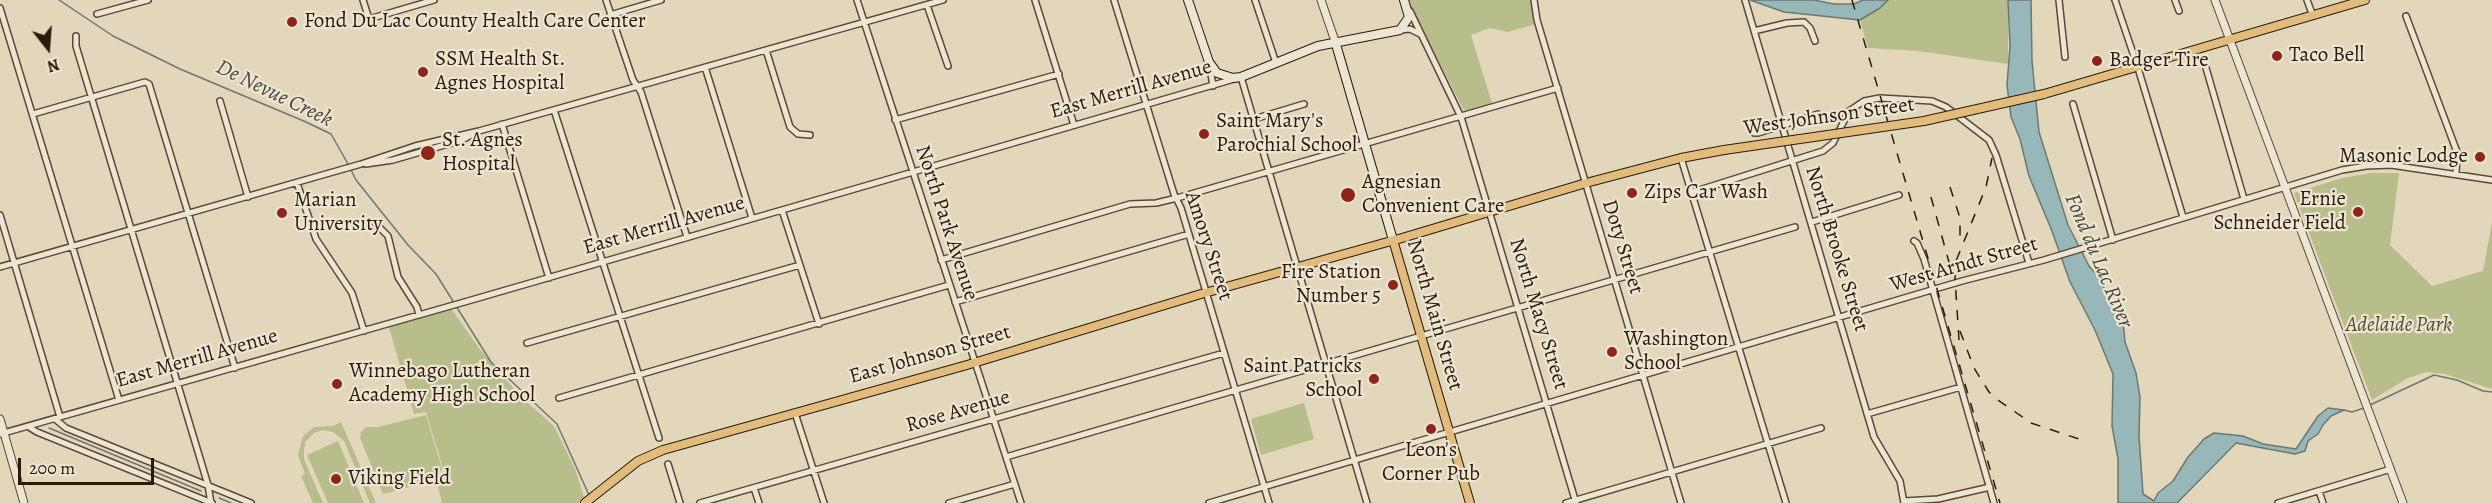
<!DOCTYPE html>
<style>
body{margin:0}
#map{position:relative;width:2492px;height:503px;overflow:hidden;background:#e2d7ba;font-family:Alegreya,serif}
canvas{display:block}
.north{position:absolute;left:18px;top:18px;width:60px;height:60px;-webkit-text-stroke:4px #ece5d2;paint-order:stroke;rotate:163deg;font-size:16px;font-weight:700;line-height:24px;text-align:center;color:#2c1a0b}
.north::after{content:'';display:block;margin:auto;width:21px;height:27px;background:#2c1a0b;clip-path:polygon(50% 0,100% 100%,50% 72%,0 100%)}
.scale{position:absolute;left:18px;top:458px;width:136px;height:27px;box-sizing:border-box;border:3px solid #2c1a0b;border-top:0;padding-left:8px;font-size:18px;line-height:21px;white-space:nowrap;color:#2c1a0b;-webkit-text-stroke:4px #ece5d2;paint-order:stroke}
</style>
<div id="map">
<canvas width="2492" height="503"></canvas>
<div class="north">N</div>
<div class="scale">200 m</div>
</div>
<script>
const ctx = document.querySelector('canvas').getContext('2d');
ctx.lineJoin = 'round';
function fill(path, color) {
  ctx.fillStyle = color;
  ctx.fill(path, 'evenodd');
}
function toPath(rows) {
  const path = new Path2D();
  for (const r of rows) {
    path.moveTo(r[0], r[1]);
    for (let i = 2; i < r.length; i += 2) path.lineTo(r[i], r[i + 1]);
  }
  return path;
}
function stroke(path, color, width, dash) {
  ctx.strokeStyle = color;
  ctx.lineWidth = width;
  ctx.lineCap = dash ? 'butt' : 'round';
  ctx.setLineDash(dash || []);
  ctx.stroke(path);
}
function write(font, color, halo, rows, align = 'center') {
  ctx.font = font + ' Alegreya,serif';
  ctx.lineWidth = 4.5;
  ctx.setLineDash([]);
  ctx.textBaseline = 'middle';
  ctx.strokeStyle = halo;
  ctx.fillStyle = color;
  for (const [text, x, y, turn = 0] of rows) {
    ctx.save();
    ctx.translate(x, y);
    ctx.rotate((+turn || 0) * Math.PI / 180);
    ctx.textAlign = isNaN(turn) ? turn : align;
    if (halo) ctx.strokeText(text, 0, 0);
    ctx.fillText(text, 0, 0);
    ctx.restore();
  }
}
const green = toPath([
 [1408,0,1532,0,1536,24,1508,32,1490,28,1471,35,1492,103,1468,111,1463,109],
 [1888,0,2008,0,2008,64,1919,51,1868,48,1860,20,1880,8],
 [2372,173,2399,173,2390,245,2432,286,2483,271,2492,222,2492,389,2445,374,2426,372,2408,378,2372,400,2294,193,2342,178],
 [450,307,479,348,520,396,554,426,575,469,586,503,442,503,436,478,445,475,426,412,414,414,388,324],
 [1304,403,1314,439,1261,455,1251,419],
 [426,415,442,469,437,476,428,482,383,494,360,438,361,432,366,427,378,427],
 [341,422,376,503,370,503,344,441,333,432,323,430,314,433,306,441,304,449,304,459,323,503,313,503,301,476,305,474,298,455,303,436,314,427,333,426],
 [338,441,364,503,328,503,307,455]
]);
const water = toPath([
 [1750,0,1814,0,1834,4,1854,4,1863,0,1888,0,1880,8,1860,20,1784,12,1750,0],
 [2008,0,2031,0,2032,61,2039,132,2068,225,2089,266,2097,275,2123,322,2125,342,2136,373,2140,397,2139,436,2143,494,2154,501,2158,493,2173,481,2188,457,2204,439,2214,433,2243,436,2263,444,2296,449,2318,416,2328,408,2344,410,2331,416,2323,425,2318,434,2308,441,2305,451,2295,454,2236,443,2177,503,2118,503,2118,459,2112,426,2113,374,2095,330,2070,282,2052,231,2029,176,2020,139,2011,117,2007,85,2010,46,2008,0]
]);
const stream = toPath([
 [59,0,113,36,180,69,306,122,331,134,348,164],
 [350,168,356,180,408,245,436,274,491,362,557,424,589,495],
 [2368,406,2434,375,2457,380,2483,391,2492,392],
 [2344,410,2352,412,2364,408],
 [49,428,201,491],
 [219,498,231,503]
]);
const minor = toPath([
 [363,0,369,19,434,0],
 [606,0,633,80,641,92,687,237],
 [857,0,1021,503],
 [1035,0,1074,125],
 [1114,0,1174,194,1181,208,1269,503],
 [1255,0,1276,63],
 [1534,0,1537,20,1681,503],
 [1745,0,1874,437,1900,481,1904,503],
 [2059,0,2065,57],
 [2115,0,2138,68,2183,217],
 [2175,0,2179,11],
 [2307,0,2313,16],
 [927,5,948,66],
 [0,8,119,400],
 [1410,11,1461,117,1576,503],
 [97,14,148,0],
 [610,15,661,0],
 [2406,16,2457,152,2456,174],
 [1400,30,1410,29,1420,34],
 [1754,31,1787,23,1804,22,1810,28,1815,41],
 [76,36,76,46,208,485,211,503],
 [766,50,790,127,798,134,810,135],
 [1209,62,1213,86],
 [705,67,752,218],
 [2206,68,2244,199],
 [220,101,248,197],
 [2073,104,2113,240],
 [554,110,659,438],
 [33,114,145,82,149,84,235,368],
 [1254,119,1304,104],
 [895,120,1059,74],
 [502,124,549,278],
 [1750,129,1754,133,1758,133,1818,114],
 [1681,158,1786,503],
 [366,164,393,160,462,140,475,133],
 [297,183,316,239,352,293,364,331],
 [1693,192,1823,151,1833,143,1849,111,1864,101,1880,98,1932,101,1946,107,1989,140,1996,155,2029,263],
 [782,210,819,324],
 [0,215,60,417],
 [1812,222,1899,195],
 [376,224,388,236,398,277,417,307,419,315],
 [1914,241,1917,243,1924,259,1994,503],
 [941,260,1130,204,1156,203,1177,198,1558,88],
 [0,267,361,164,415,146,479,131,943,0],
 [955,302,1189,234],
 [527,343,800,265],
 [559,398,949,285],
 [795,413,824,503],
 [1867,414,1961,387],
 [55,419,66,428,251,503],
 [29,427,37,432,212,503],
 [0,434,468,301,1241,77,1367,503],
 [1006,457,1795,227],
 [668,464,680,503],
 [754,488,759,503],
 [2319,491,2323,503],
 [1904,501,1938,499,1990,487],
 [700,503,1224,353],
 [949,503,1015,484],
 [1209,503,1962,281,2044,260,2342,170,2366,166,2391,165,2492,180],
 [1566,503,1821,428],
 [2278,503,2391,469]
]);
const tertiary = toPath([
 [1321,0,1335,41],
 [2215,0,2403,503],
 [0,419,24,503]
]);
const secondary = toPath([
 [1188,0,1209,62,1217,73,1233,78,1241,77,1318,46,1400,30,1409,17,1404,0],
 [1335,41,1393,240]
]);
const primary = toPath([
 [2044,94,2365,0],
 [1393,240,1470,503],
 [585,503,638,461,663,450,967,365,1201,294,1402,238,1586,183,1681,158,1724,150]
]);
const rail = toPath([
 [1852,0,2000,503],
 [1950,187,1960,218,1960,240],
 [1931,197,1952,273],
 [1960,331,1974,368,1989,392,1998,400,2031,423,2082,440],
 [1959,340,1955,278,1956,261,1986,187,1992,158]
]);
const primaryBridge = toPath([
 [1724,150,1924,121,2044,94]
]);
const markers = [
 [292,22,6,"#8f2418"],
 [2277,56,6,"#8f2418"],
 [2097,61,6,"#8f2418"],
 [423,72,6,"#8f2418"],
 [1204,134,6,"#8f2418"],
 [428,153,8,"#8f2418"],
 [2480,157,6,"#8f2418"],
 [1632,193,6,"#8f2418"],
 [1348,195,8,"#8f2418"],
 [2358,212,6,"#8f2418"],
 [282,213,6,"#8f2418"],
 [1393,285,6,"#8f2418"],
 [1612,352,6,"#8f2418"],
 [1374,379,6,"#8f2418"],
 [337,384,6,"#8f2418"],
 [1431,429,6,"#8f2418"],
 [336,479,6,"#8f2418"]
];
const poiNames = [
 ["Fond Du Lac County Health Care Center",304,22],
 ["Taco Bell",2289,56],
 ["SSM Health St.",435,60],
 ["Agnes Hospital",435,84],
 ["Badger Tire",2109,61],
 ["Saint Mary's",1216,122],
 ["Parochial School",1216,146],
 ["St. Agnes",442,141],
 ["Hospital",442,165],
 ["Masonic Lodge",2468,157,"right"],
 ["Agnesian",1362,183],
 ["Convenient Care",1362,207],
 ["Zips Car Wash",1644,193],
 ["Ernie",2346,200,"right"],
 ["Schneider Field",2346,224,"right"],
 ["Marian",294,201],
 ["University",294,225],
 ["Fire Station",1381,273,"right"],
 ["Number 5",1381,297,"right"],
 ["Washington",1624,340],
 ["School",1624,364],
 ["Saint Patricks",1362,367,"right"],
 ["School",1362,391,"right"],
 ["Winnebago Lutheran",349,372],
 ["Academy High School",349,396],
 ["Leon's",1431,451,"center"],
 ["Corner Pub",1431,475,"center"],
 ["Viking Field",348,479]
];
const streetNames = [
 ["East Merrill Avenue",1131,90,-16],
 ["West Johnson Street",1829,117,-8],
 ["North Park Avenue",946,223,72],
 ["East Merrill Avenue",664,226,-16],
 ["Amory Street",1208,246,72],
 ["Doty Street",1622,247,73],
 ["North Brooke Street",1836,249,73],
 ["West Arndt Street",1964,265,-16],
 ["North Macy Street",1538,314,73],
 ["North Main Street",1434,315,74],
 ["East Johnson Street",930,355,-16],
 ["East Merrill Avenue",197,359,-16],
 ["Rose Avenue",958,412,-16]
];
const parkNames = [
 ["Adelaide Park",2399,326]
];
const waterNames = [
 ["De Nevue Creek",274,94,26],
 ["Fond du Lac River",2098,261,67]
];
fill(green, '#b8bd8c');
fill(water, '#98b7b8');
stroke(water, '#6d7873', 1.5);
stroke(stream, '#6d7873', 1.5);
stroke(minor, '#5a4937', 8);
stroke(tertiary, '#5a4937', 9);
stroke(secondary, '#2c1a0b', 10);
stroke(primary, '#2c1a0b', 10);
stroke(minor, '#ece5d2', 5);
stroke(tertiary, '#ece5d2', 7);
stroke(secondary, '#ece5d2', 8);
stroke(primary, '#e1bc7d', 8);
stroke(rail, '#2c1a0b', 1.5, [10, 10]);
stroke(primaryBridge, '#2c1a0b', 10, []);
stroke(primaryBridge, '#e1bc7d', 8);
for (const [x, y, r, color] of markers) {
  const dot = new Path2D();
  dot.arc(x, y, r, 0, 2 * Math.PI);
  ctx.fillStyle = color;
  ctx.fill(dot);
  stroke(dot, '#ece5d2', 2);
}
write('21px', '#2c1a0b', '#ece5d2', poiNames, 'left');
write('21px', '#2c1a0b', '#ece5d2', streetNames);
write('italic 21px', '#564b32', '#ece5d2', parkNames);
write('italic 22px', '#4c493f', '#ece5d2', waterNames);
</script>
